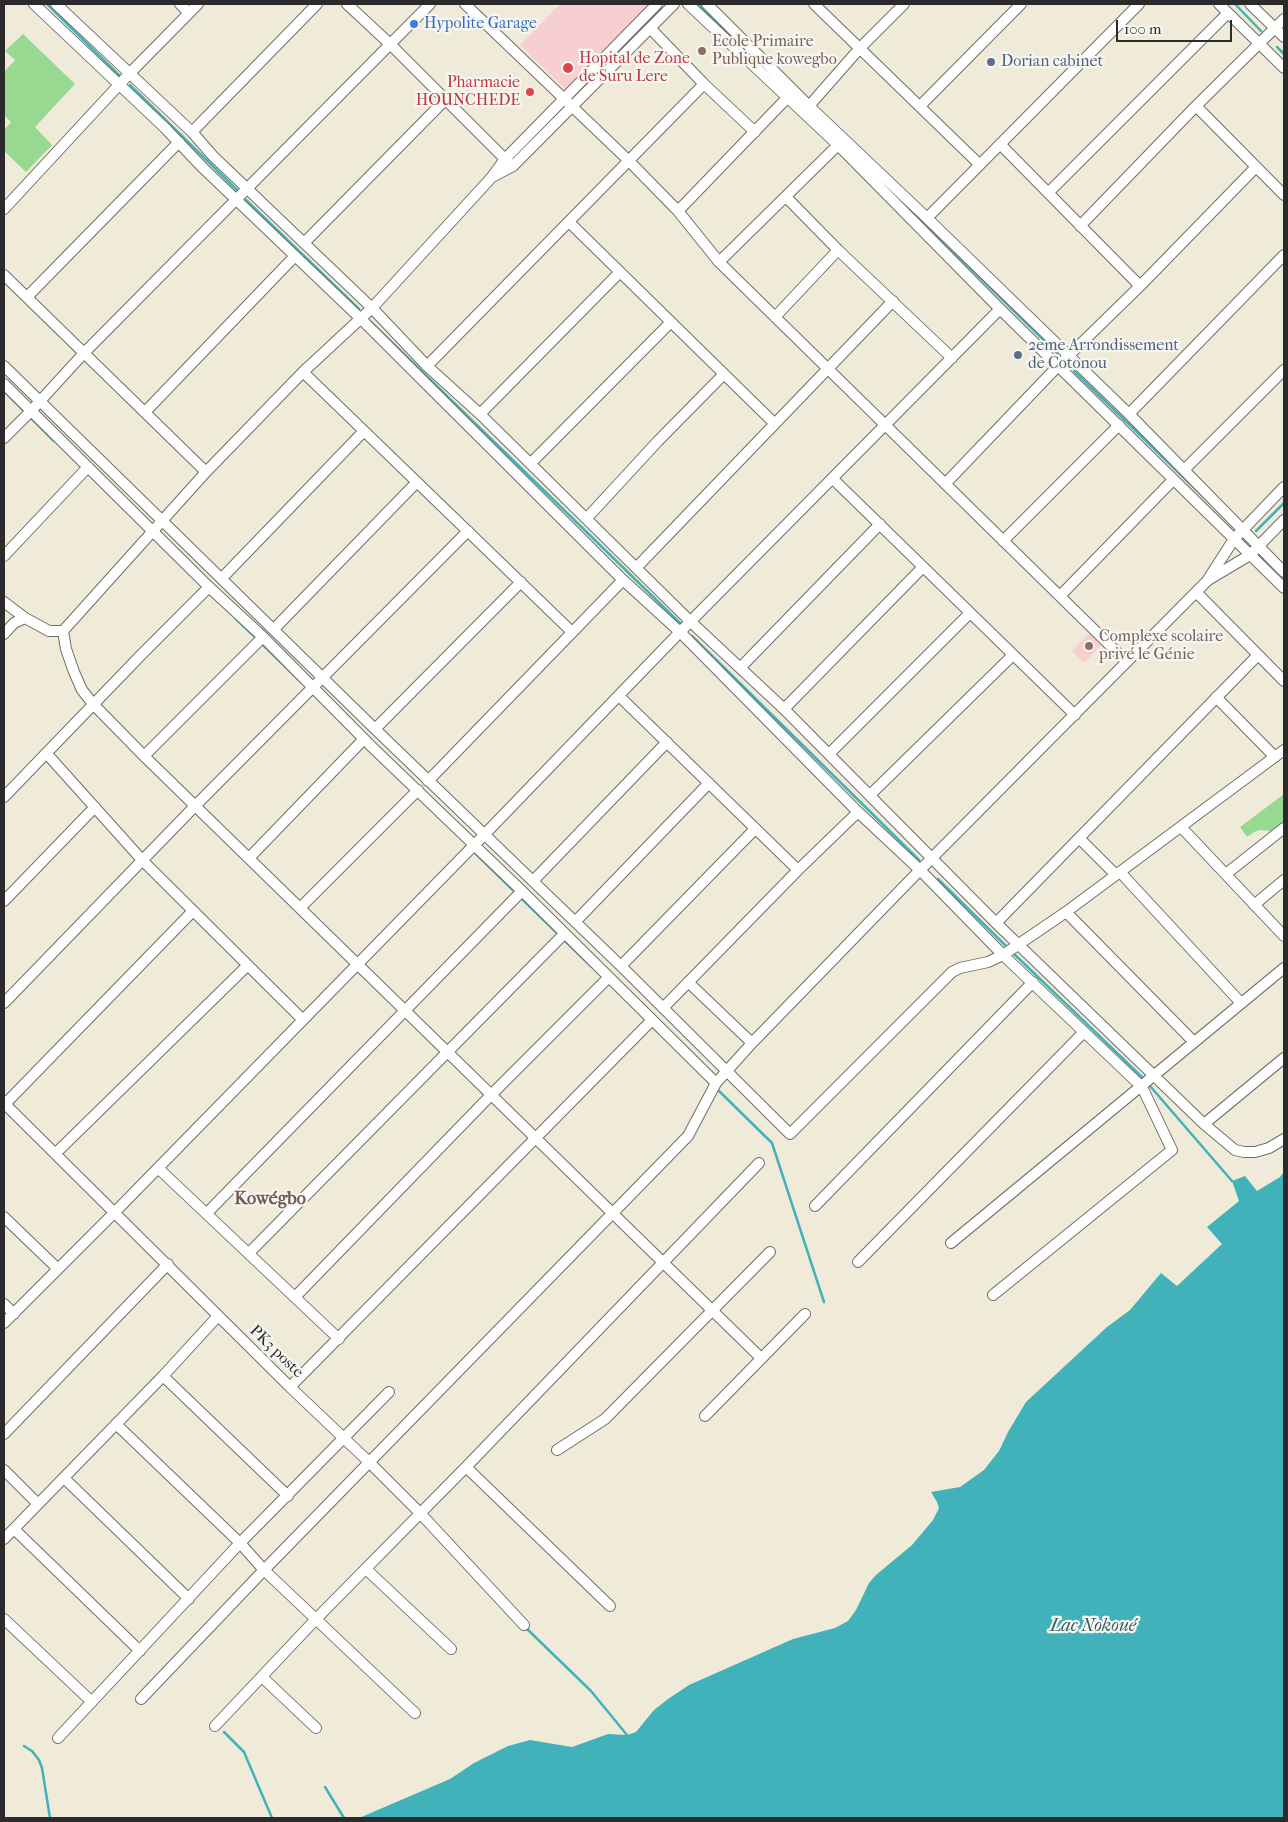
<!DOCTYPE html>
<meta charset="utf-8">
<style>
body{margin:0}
#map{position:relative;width:1288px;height:1822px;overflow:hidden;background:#f0ebd8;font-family:"IM FELL French Canon",serif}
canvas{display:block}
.frame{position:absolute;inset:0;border:5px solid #2b2b2b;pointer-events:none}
.scale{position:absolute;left:1116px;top:20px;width:116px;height:22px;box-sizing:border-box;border:2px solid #2b2b2b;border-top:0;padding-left:6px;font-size:15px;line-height:18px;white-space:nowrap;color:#2b2b2b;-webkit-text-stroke:4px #f6f6f2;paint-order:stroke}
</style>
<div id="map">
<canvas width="1288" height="1822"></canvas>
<div class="frame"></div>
<div class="scale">100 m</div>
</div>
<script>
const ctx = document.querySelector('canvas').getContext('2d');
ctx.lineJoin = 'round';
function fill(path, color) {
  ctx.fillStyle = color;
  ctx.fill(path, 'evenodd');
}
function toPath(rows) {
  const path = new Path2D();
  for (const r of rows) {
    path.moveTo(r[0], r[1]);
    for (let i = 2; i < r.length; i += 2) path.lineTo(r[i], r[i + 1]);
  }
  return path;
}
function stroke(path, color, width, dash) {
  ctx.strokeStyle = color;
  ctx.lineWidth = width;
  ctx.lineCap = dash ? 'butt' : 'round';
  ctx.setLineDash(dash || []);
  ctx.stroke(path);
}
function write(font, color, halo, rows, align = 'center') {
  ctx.font = font + ' "IM FELL French Canon",serif';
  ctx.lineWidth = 4.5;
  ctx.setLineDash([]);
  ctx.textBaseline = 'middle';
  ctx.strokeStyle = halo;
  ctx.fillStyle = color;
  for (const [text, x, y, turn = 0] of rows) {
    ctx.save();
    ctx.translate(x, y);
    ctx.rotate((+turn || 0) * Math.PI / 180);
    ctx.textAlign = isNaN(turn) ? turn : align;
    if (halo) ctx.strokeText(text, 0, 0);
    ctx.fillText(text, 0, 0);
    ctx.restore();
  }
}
const built = toPath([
 [560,4,654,4,568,92,520,45],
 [1093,630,1105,641,1084,663,1072,651]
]);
const green = toPath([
 [23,34,75,84,35,127,52,145,26,172,4,151,4,130,11,122,4,115,4,72,15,60,5,51],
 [1284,794,1284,824,1271,831,1260,830,1256,831,1247,837,1240,827]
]);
const water = toPath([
 [1284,1172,1284,1818,359,1818,450,1779,474,1763,508,1746,530,1740,572,1747,608,1734,627,1735,636,1732,654,1710,668,1699,689,1685,793,1639,835,1628,848,1621,856,1610,869,1583,876,1575,912,1545,933,1520,939,1508,937,1502,931,1492,960,1487,984,1470,999,1451,1008,1432,1026,1402,1107,1327,1130,1310,1161,1273,1177,1286,1222,1244,1207,1227,1239,1201,1232,1181,1245,1176,1257,1191,1280,1177]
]);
const stream = toPath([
 [47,4,122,78],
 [698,4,749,53],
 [1235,4,1261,31],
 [1277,47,1284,54],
 [130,85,240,193],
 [882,182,1058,354],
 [246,200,359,309],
 [371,322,681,624],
 [1074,371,1210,503],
 [4,391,23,410],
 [30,417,54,441],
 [1256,531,1284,503],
 [235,618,256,638],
 [692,636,919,860],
 [260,642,301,682],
 [476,854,517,894],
 [938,879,1008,948],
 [521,898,560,936],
 [564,940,592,967],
 [1012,952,1145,1080],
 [1150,1086,1232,1181],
 [719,1091,772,1143,824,1302],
 [525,1627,591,1691,627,1735],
 [224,1732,244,1752,272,1818],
 [24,1746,32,1751,39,1760,42,1768,50,1818],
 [325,1787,344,1818]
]);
const minor = toPath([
 [34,4,165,128,204,169,361,319,623,580,680,632,858,812,920,870,1003,955,1142,1087,1172,1150,993,1295],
 [56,4,192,132,213,156,372,308,427,366,480,414,691,622,784,709,996,923,1204,1124,1235,1150,1244,1152,1255,1152,1269,1148,1284,1139],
 [180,4,189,13],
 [347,4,391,45,510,164],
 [465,4,628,160,678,211,719,262,1127,662],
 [688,4,838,145,1000,309,1284,588],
 [707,4,809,106,927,218,1129,414,1284,572],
 [814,4,979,164],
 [1219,4,1284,68],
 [1250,4,1284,37],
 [650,28,704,84,755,132],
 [809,106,860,48,904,4],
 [920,106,1021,4],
 [1196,106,1284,195],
 [192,132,317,4],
 [1000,144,1140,286],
 [494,176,513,166,674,4],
 [1048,193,1228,13],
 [786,197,838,250,952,358],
 [4,209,130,73,198,4],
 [678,211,787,98],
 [927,218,1139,4],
 [569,222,774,423],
 [1080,226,1196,106,1284,19],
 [304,243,445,100],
 [719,262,838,145],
 [4,275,206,472],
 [27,297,179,142],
 [775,317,838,250],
 [4,366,375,729,621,966,790,1134,952,972,960,968,988,962,1003,955,1066,912,1284,750],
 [427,366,704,84],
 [303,372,572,632],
 [4,384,209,587,263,637,372,747,522,891,716,1083],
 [145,412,295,256],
 [480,414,620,272],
 [1129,414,1284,255],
 [4,438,31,411,84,353,430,4],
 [531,463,671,322],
 [1184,470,1284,370],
 [833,479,1075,715],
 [945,484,1058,366,1140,286,1256,167],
 [587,518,658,441,724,374],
 [1003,541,1119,425],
 [4,556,88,467],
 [637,567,893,301],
 [222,578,364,431],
 [1208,580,1250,555,1284,520],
 [1196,592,1284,681],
 [1060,596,1173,480],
 [4,602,25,618],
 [274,629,417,482],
 [63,631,66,649,74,672,82,690,93,704,144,756,761,1358],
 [4,634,14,623,25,618,49,631,63,631,206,472,303,372,372,308,491,178,505,159,657,4],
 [741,667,880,524],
 [619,696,798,870],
 [1216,697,1275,757],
 [784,709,923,567],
 [375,729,521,582],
 [47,754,143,861,303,1020],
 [829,754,970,613],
 [144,756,263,637],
 [428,781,623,580],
 [870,795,1013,655],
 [4,797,141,655,209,587],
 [1181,827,1284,936],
 [1079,838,1116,875],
 [249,858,364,739],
 [1120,872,1241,1003],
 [1226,874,1284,828],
 [533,881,667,742],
 [4,901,95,807],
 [1254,905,1284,880],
 [300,908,418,790],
 [1066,912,1194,1042],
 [575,922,709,783],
 [996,923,1258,655],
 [621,966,755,829],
 [688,982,752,1043],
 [4,1003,195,806,468,531],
 [663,1008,798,870,858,812],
 [4,1103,290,1387,369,1462,420,1513,524,1625],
 [5,1104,193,911],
 [1204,1124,1284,1058],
 [56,1153,248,965],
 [158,1168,339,1339],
 [815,1206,1033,982],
 [207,1213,522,891],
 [4,1217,58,1269],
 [951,1243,1284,968],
 [249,1253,564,934],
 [858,1262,1084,1032],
 [295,1297,491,1095,609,977],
 [4,1304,14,1314],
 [4,1323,115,1212,484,835,680,632,1000,309],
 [163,1376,288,1496],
 [290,1387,652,1020],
 [705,1416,805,1314],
 [116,1424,240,1543,264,1570,415,1713],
 [4,1434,168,1264],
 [557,1450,605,1419,770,1252],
 [466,1467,610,1606],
 [4,1470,38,1504],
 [64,1478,189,1599],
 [14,1529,140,1651],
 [4,1539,163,1376,218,1316],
 [366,1569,451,1649],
 [4,1619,92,1702],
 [262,1677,316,1728],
 [141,1699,264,1570,688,1136,716,1083,752,1043,920,870,1207,581,1234,539,1284,487],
 [215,1726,317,1618,466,1467,759,1163],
 [58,1738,240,1543,389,1392]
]);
const markers = [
 [414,24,5,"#3f7fe0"],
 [702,51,5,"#8d6e63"],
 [991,62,5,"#5c6f8a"],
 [568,68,6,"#e0444e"],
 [530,92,5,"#e0444e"],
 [1018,355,5,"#5c6f8a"],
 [1089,646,5,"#8d6e63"]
];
const shopNames = [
 ["Hypolite Garage",424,24]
];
const educationNames = [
 ["Ecole Primaire",712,42],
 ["Publique kowegbo",712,60],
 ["Complexe scolaire",1099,637],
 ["privé le Génie",1099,655]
];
const healthNames = [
 ["Hopital de Zone",579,59],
 ["de Suru Lere",579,77],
 ["Pharmacie",520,83,"right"],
 ["HOUNCHEDE",520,101,"right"]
];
const serviceNames = [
 ["Dorian cabinet",1001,62],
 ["2eme Arrondissement",1028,346],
 ["de Cotonou",1028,364]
];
const streetNames = [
 ["PK3 poste",276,1352,44]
];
const neighbourhoodNames = [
 ["Kowégbo",270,1200]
];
const waterNames = [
 ["Lac Nokoué",1093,1627]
];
fill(built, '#f7cfd0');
fill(green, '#97d991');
fill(water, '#42b2ba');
stroke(stream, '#42b2ba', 2.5);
stroke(minor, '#706e68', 12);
stroke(minor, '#fff', 10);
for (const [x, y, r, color] of markers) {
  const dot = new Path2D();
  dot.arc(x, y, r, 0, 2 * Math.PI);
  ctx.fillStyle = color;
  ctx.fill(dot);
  stroke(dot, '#f6f6f2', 2);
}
write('16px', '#366cbe', '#f6f6f2', shopNames, 'left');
write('16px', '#785e54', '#f6f6f2', educationNames, 'left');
write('16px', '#be3a42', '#f6f6f2', healthNames, 'left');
write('16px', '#4e5e75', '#f6f6f2', serviceNames, 'left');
write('16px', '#2b2b2b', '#f6f6f2', streetNames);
write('bold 18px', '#735851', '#f6f6f2', neighbourhoodNames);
write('italic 18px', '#335a5d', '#f6f6f2', waterNames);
</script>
